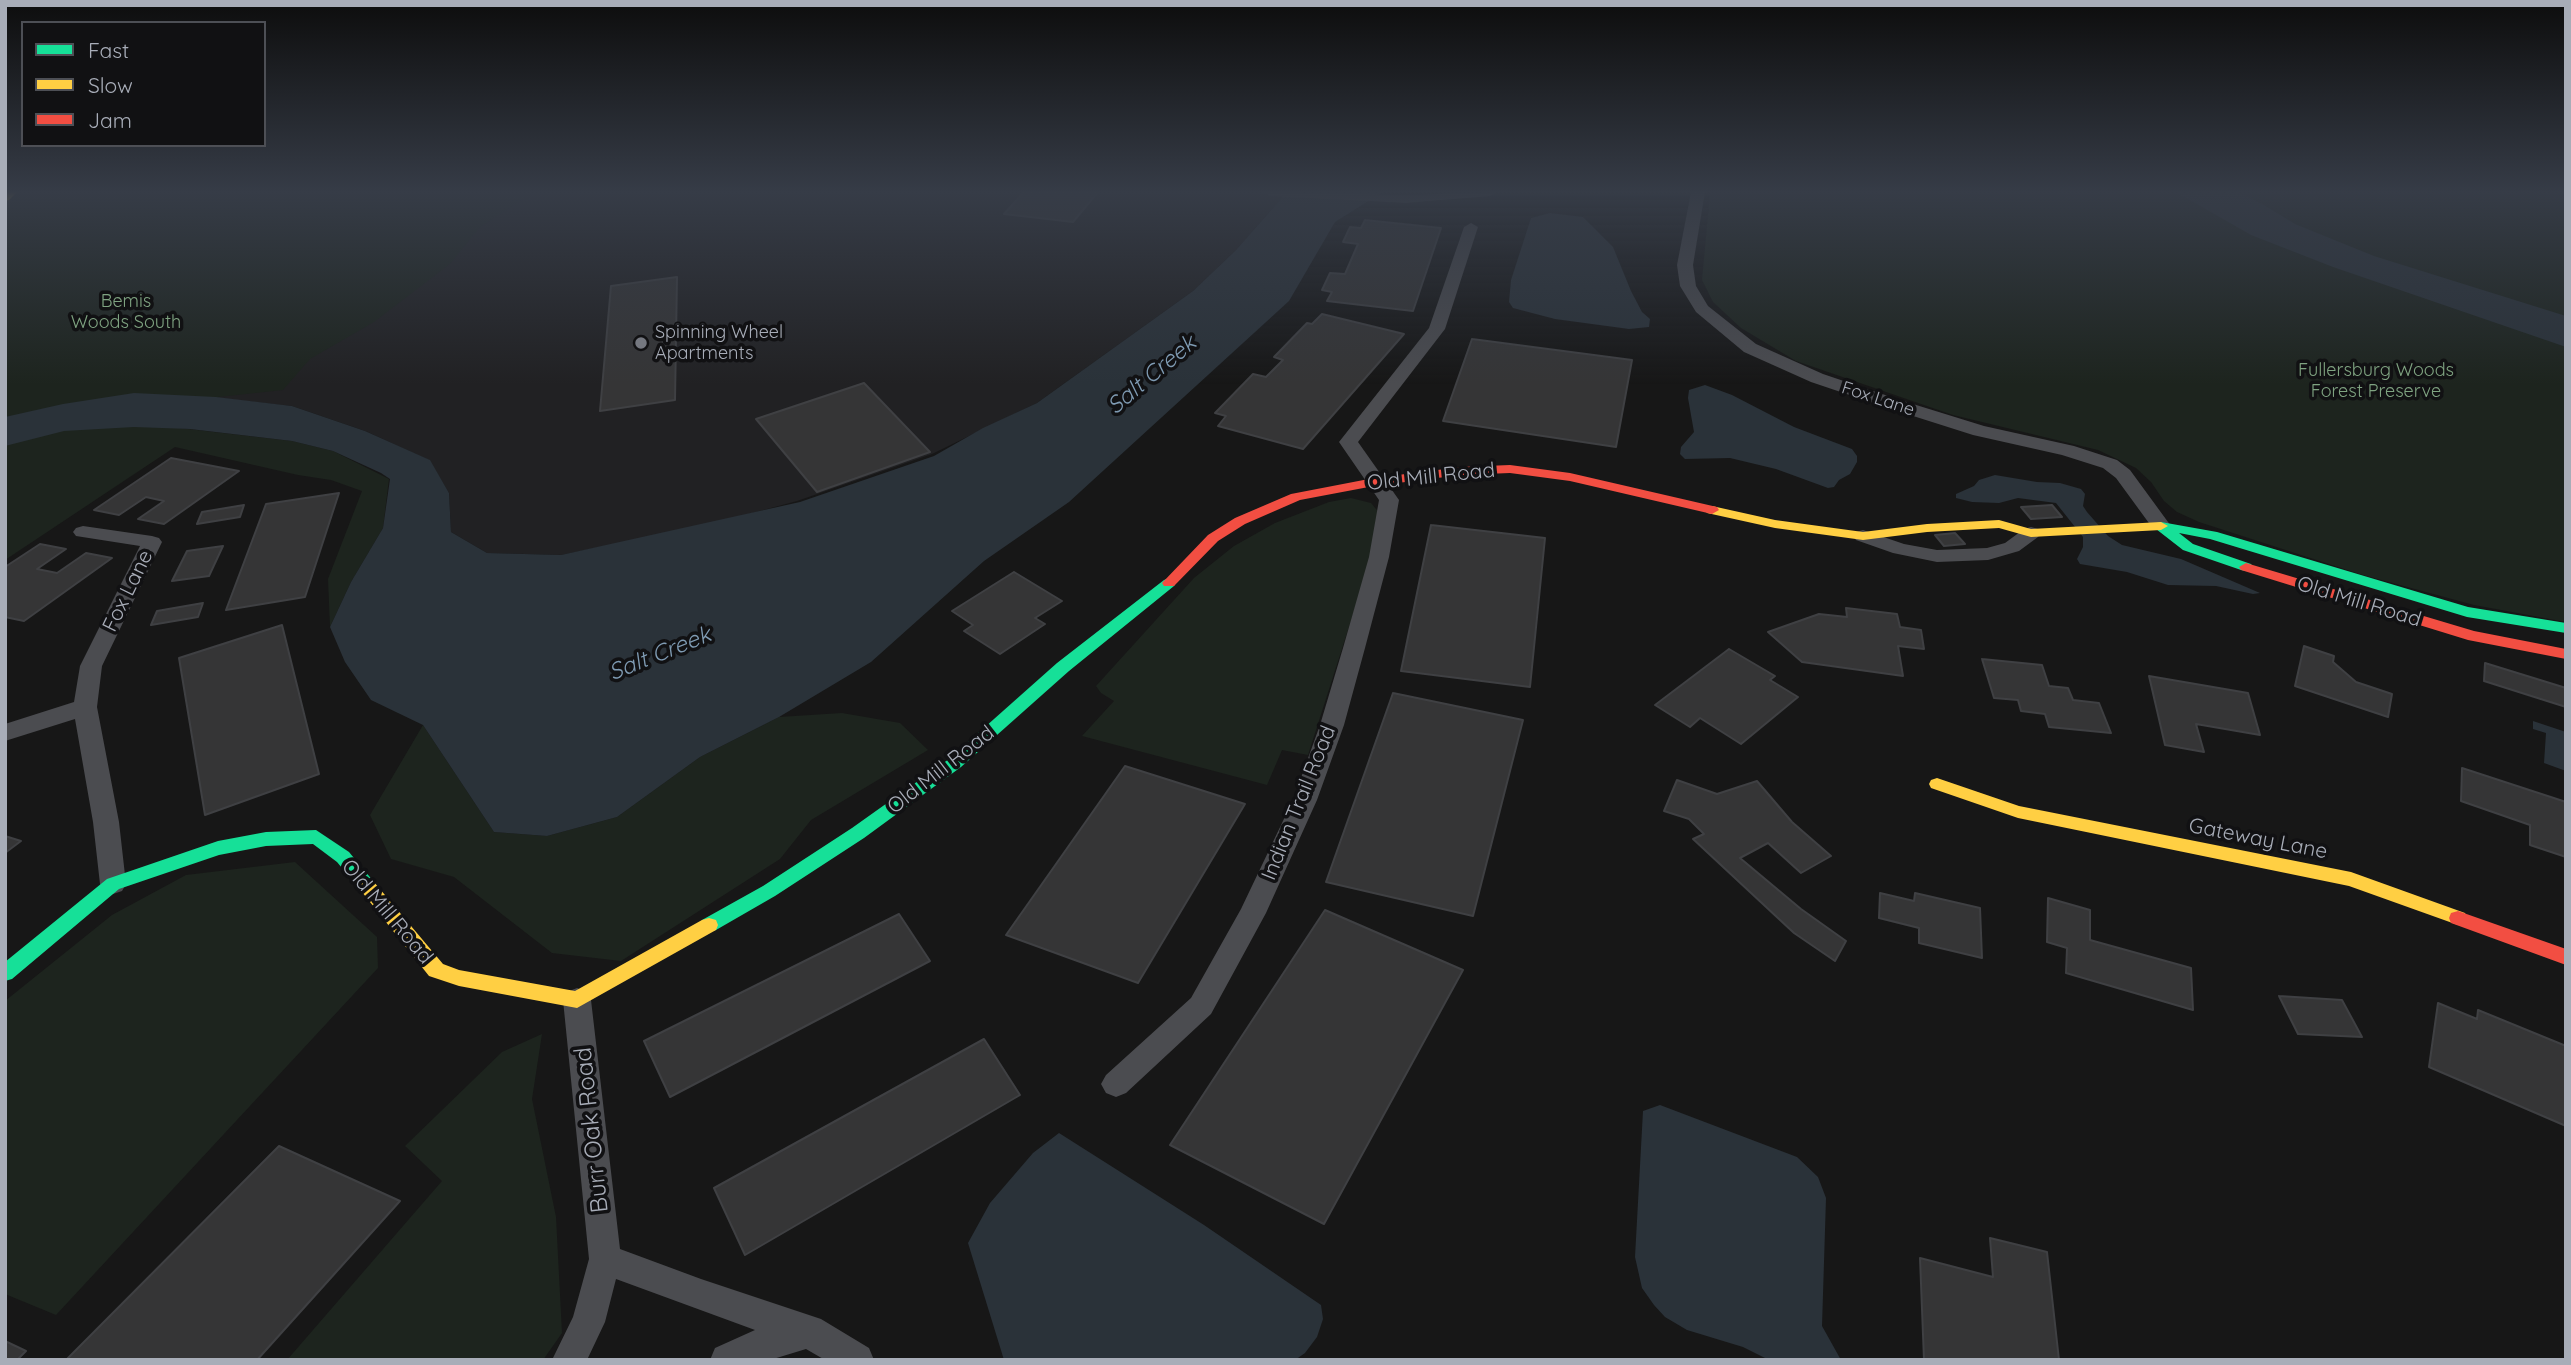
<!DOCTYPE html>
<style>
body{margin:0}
#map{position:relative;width:2571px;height:1365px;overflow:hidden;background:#171717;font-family:Quicksand,sans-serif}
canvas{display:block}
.frame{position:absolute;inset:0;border:7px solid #a8adb8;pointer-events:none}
.legend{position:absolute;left:21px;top:21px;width:245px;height:126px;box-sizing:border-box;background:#111113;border:2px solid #4d4f55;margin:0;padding:9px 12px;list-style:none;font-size:21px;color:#a8adb8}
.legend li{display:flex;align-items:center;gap:14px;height:35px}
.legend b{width:35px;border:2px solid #4d4f55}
</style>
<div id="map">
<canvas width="2571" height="1365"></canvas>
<div class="frame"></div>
<ul class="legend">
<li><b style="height:9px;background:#16e098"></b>Fast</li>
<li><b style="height:9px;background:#ffcf43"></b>Slow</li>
<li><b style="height:9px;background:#f24e42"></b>Jam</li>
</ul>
</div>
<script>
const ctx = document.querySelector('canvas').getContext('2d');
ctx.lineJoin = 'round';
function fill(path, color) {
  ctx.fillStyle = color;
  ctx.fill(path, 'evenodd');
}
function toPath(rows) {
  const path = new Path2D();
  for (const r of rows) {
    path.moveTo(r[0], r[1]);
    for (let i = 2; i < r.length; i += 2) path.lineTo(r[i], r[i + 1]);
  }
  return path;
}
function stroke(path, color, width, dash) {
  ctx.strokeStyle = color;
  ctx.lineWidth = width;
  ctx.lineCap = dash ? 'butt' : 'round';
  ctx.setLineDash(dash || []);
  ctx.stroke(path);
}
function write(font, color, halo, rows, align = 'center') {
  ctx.font = font + ' Quicksand,sans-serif';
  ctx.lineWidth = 7;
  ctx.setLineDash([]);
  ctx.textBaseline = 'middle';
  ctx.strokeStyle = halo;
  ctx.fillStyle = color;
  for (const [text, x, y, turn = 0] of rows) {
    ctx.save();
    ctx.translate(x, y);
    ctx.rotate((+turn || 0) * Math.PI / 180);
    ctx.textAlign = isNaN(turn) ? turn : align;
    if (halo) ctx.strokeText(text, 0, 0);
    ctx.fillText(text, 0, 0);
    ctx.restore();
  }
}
const built = toPath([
 [531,192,1287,192,1236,250,1193,291,1037,403,932,454,797,501,700,527,561,555,487,553,451,532,449,493,429,460,365,431,292,406,217,398]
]);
const green = toPath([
 [5,192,534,192,480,227,450,264,374,322,310,359,283,390,218,397,171,427,292,441,333,451,389,479,383,528,351,582,330,627,328,579,362,491,331,480,298,475,175,447,5,560],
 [1710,192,2566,192,2566,622,2474,605,2363,575,2199,522,2177,512,2164,501,2151,482,2136,468,2098,450,1953,415,1796,361,1741,328,1713,302,1702,280],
 [1351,498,1371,503,1381,515,1371,558,1308,755,1282,750,1267,785,1082,736,1114,701,1101,693,1096,686,1194,578,1234,546,1275,523,1329,502],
 [842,713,900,723,928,750,811,820,780,859,621,961,552,953,454,877,391,859,370,815,423,725,494,832,547,836,617,817,700,757,779,717],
 [295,862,377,937,378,968,56,1315,5,1294,5,1001,112,915,186,875],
 [542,1034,532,1099,556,1217,562,1333,543,1360,287,1360,442,1181,405,1146,502,1052]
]);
const water = toPath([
 [1287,192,1383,192,1335,222,1289,301,1069,502,984,561,871,662,779,717,700,757,617,817,547,836,494,832,423,725,371,700,345,662,330,627,351,582,383,528,390,479,381,473,333,451,292,441,190,429,134,427,64,431,5,446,5,417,63,404,134,393,216,397,292,406,365,431,430,460,449,493,451,532,487,553,561,555,800,502,934,456,983,428,1037,403,1193,291,1236,250],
 [2176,192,2238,192,2264,205,2295,224,2374,256,2566,316,2566,347,2333,267,2251,235],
 [1550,213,1583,217,1613,247,1631,291,1642,312,1650,319,1649,327,1629,329,1555,319,1513,308,1509,302,1511,280,1531,218],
 [1705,385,1732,395,1794,427,1852,449,1857,456,1857,462,1850,474,1839,480,1834,487,1828,488,1776,469,1730,458,1685,459,1680,454,1681,447,1694,432,1688,398,1689,390],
 [1995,475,2037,482,2060,483,2081,489,2085,494,2083,506,2087,512,2108,536,2122,545,2181,559,2260,593,2253,594,2216,586,2168,585,2127,572,2080,564,2077,559,2083,547,2083,537,2056,503,2018,498,1999,503,1972,502,1956,498,1956,494,1974,486,1979,480],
 [2533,721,2566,732,2566,771,2544,763,2546,733,2533,729],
 [1660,1105,1797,1157,1818,1177,1826,1198,1822,1326,1841,1360,1769,1360,1743,1347,1687,1330,1665,1317,1654,1305,1642,1288,1635,1257,1643,1111],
 [1059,1133,1204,1225,1321,1305,1323,1319,1317,1337,1305,1353,1295,1360,1004,1360,968,1243,990,1203,1033,1153]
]);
const building = toPath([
 [1024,192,1098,192,1073,222,1004,214,1024,192],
 [1365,220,1441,228,1413,311,1327,301,1332,292,1322,290,1330,273,1345,274,1358,244,1343,242,1350,227,1361,228,1365,220],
 [677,277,675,400,600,411,611,286,677,277],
 [1322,314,1404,334,1303,449,1218,426,1226,416,1215,413,1253,374,1266,377,1283,360,1274,357,1307,323,1312,324,1322,314],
 [1472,339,1632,360,1616,447,1443,421,1472,339],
 [864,383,930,452,817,492,756,419,864,383],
 [171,458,239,471,164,524,138,519,164,501,146,497,119,515,94,510,171,458],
 [339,493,305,597,226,610,266,504,339,493],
 [244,505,240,517,197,524,202,512,244,505],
 [2052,505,2062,517,2031,519,2021,507,2052,505],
 [1431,525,1545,538,1530,687,1401,671,1431,525],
 [1955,533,1965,544,1944,546,1935,535,1955,533],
 [40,544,66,549,37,569,57,573,86,553,112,558,24,621,5,617,5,567,40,544],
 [223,546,209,576,172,581,187,551,223,546],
 [1014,572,1062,601,1035,618,1045,624,1000,654,964,631,973,625,952,611,1014,572],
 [203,603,198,617,151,625,157,611,203,603],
 [1846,608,1897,614,1900,627,1921,630,1924,649,1898,646,1903,676,1802,662,1768,632,1819,614,1847,617,1846,608],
 [282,625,319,774,205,815,179,658,282,625],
 [2304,646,2334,656,2333,662,2356,682,2392,694,2388,717,2295,686,2304,646],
 [1729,649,1775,676,1770,680,1798,697,1741,744,1700,718,1690,727,1655,705,1729,649],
 [1982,659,2042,665,2049,686,2068,688,2073,700,2099,703,2111,733,2049,727,2045,714,2021,711,2018,700,1994,698,1982,659],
 [2485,663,2566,688,2566,707,2484,681,2485,663],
 [2149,676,2248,693,2260,735,2196,724,2204,752,2165,745,2149,676],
 [1393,693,1523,720,1473,916,1326,882,1393,693],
 [1125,766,1245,804,1138,983,1006,935,1125,766],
 [2462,768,2566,802,2566,857,2530,845,2530,825,2461,801,2462,768],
 [1677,780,1717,794,1757,781,1792,822,1831,856,1801,873,1768,843,1740,858,1801,909,1846,941,1835,961,1794,933,1693,839,1704,834,1689,819,1664,811,1677,780],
 [5,836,21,841,5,853,5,836],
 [1880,893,1914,901,1915,893,1980,908,1982,958,1919,943,1919,928,1879,918,1880,893],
 [2048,898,2090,910,2090,940,2191,968,2193,1010,2066,973,2067,948,2047,942,2048,898],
 [1325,910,1463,970,1324,1224,1170,1145,1325,910],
 [899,914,930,961,670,1097,644,1041,899,914],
 [2279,996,2342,1000,2362,1037,2298,1034,2279,996],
 [2438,1003,2477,1019,2478,1010,2566,1046,2566,1126,2429,1067,2438,1003],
 [984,1039,1020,1095,745,1255,714,1188,984,1039],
 [279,1146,400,1201,257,1360,66,1360,279,1146],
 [1990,1238,2047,1252,2059,1360,1924,1360,1920,1258,1993,1277,1990,1238],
 [5,1341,26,1351,17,1360,5,1360,5,1341]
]);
const street = toPath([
 [1263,192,1406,195,1497,192,1490,196,1406,203,1270,196,1263,192],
 [1691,192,1705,192,1693,265,1696,286,1708,306,1756,344,1823,374,1900,400,1984,426,2074,446,2117,460,2130,470,2168,522,2171,526,2168,530,2154,530,2116,478,2103,468,2062,455,1973,435,1888,408,1811,382,1744,352,1696,312,1680,286,1677,265,1691,192],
 [1471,223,1478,227,1445,329,1358,442,1399,500,1389,557,1365,648,1344,725,1317,800,1266,913,1211,1014,1126,1093,1116,1097,1106,1093,1101,1084,1106,1075,1191,998,1241,909,1293,800,1320,725,1343,648,1369,557,1379,500,1339,442,1429,328,1464,227,1471,223],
 [83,526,152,536,159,538,162,542,102,666,97,707,119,822,126,884,122,891,113,894,104,891,100,884,93,822,75,719,5,741,5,724,74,702,80,666,140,546,76,536,73,532,76,528,83,526],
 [2031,527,2038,529,2041,533,2038,537,2019,551,1988,560,1937,562,1893,553,1856,540,1853,536,1856,532,1863,530,1904,544,1937,550,1987,548,2005,543,2024,529,2031,527],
 [577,988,587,992,591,1000,620,1249,701,1279,821,1319,869,1348,874,1360,825,1360,806,1349,770,1360,710,1360,715,1348,755,1330,616,1279,605,1322,587,1360,552,1360,573,1317,589,1259,563,1000,567,992,577,988]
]);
const fast = toPath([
 [2161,522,2217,532,2468,607,2566,623,2566,633,2467,617,2210,539,2179,533,2193,544,2251,564,2253,567,2246,571,2241,570,2183,550,2156,529,2154,526,2156,523,2161,522],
 [1169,578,1174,580,1176,583,1174,586,1069,671,961,767,864,838,775,896,716,930,709,932,702,930,700,925,702,920,763,886,852,828,949,759,1057,663,1164,580,1169,578],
 [316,830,349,852,374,882,377,887,374,892,368,894,362,892,337,862,313,844,266,846,219,855,119,889,12,979,5,981,5,962,107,879,218,841,266,832,316,830]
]);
const slow = toPath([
 [17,192,9,200,5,201,5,192,17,192],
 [1712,506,1775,520,1863,532,1927,524,1999,520,2031,529,2161,522,2168,526,2161,530,2031,537,1999,528,1927,532,1863,540,1775,528,1707,513,1705,510,1712,506],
 [1937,778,2019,806,2351,872,2465,913,2467,918,2465,923,2458,925,2349,886,2018,818,1931,788,1929,784,1931,780,1937,778],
 [368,880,374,882,443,964,459,970,575,991,702,920,709,918,716,920,718,925,716,930,577,1008,459,986,429,976,362,892,359,887,362,882,368,880]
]);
const jam = toPath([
 [1510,465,1570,473,1717,507,1719,510,1712,514,1570,481,1510,473,1461,475,1374,486,1300,500,1245,524,1218,541,1174,586,1164,586,1162,583,1208,535,1235,518,1291,494,1374,478,1461,467,1510,465],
 [2246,563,2474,631,2566,649,2566,659,2468,640,2241,570,2239,567,2246,563],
 [2458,911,2566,949,2566,965,2451,923,2449,918,2451,913,2458,911]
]);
const markers = [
 [641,343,7,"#757880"]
];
const farParknames = [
 ["Bemis",126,302],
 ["Woods South",126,323],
 ["Fullersburg Woods",2376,371],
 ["Forest Preserve",2376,392]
];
const farPoinames = [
 ["Spinning Wheel",655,333],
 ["Apartments",655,354]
];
const farStreetnames = [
 ["Fox Lane",1878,399,18]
];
const streetNames = [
 ["Old Mill Road",1431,477,-6],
 ["Fox Lane",128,591,-64],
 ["Old Mill Road",2359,602,17],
 ["Old Mill Road",941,770,-38],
 ["Indian Trail Road",1299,803,-68],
 ["Gateway Lane",2258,839,11],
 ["Old Mill Road",387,912,50]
];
const waterNames = [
 ["Salt Creek",1152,375,-40],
 ["Salt Creek",660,654,-22]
];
const nearStreetnames = [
 ["Burr Oak Road",592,1130,-96]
];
fill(built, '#212123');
fill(green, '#1d241e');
fill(water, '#2a3239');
fill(building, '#353536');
stroke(building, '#3f4043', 2);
fill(street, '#4b4c50');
fill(fast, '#16e098');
fill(slow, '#ffcf43');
fill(jam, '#f24e42');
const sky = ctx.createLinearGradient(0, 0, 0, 384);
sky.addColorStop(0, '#0d0d0d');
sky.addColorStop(0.5, '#363c47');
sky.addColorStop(1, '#363c4700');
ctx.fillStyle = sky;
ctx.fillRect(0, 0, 2571, 384);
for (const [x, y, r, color] of markers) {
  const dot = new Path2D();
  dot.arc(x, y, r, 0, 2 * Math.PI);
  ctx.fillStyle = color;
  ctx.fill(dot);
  stroke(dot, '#111113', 2.5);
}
write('18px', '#7fa381', '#111113', farParknames);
write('18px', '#a8adb8', '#111113', farPoinames, 'left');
write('18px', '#a8adb8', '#111113', farStreetnames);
write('21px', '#a8adb8', '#111113', streetNames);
write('italic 23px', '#7f9bb3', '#111113', waterNames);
write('24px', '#a8adb8', '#111113', nearStreetnames);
</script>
